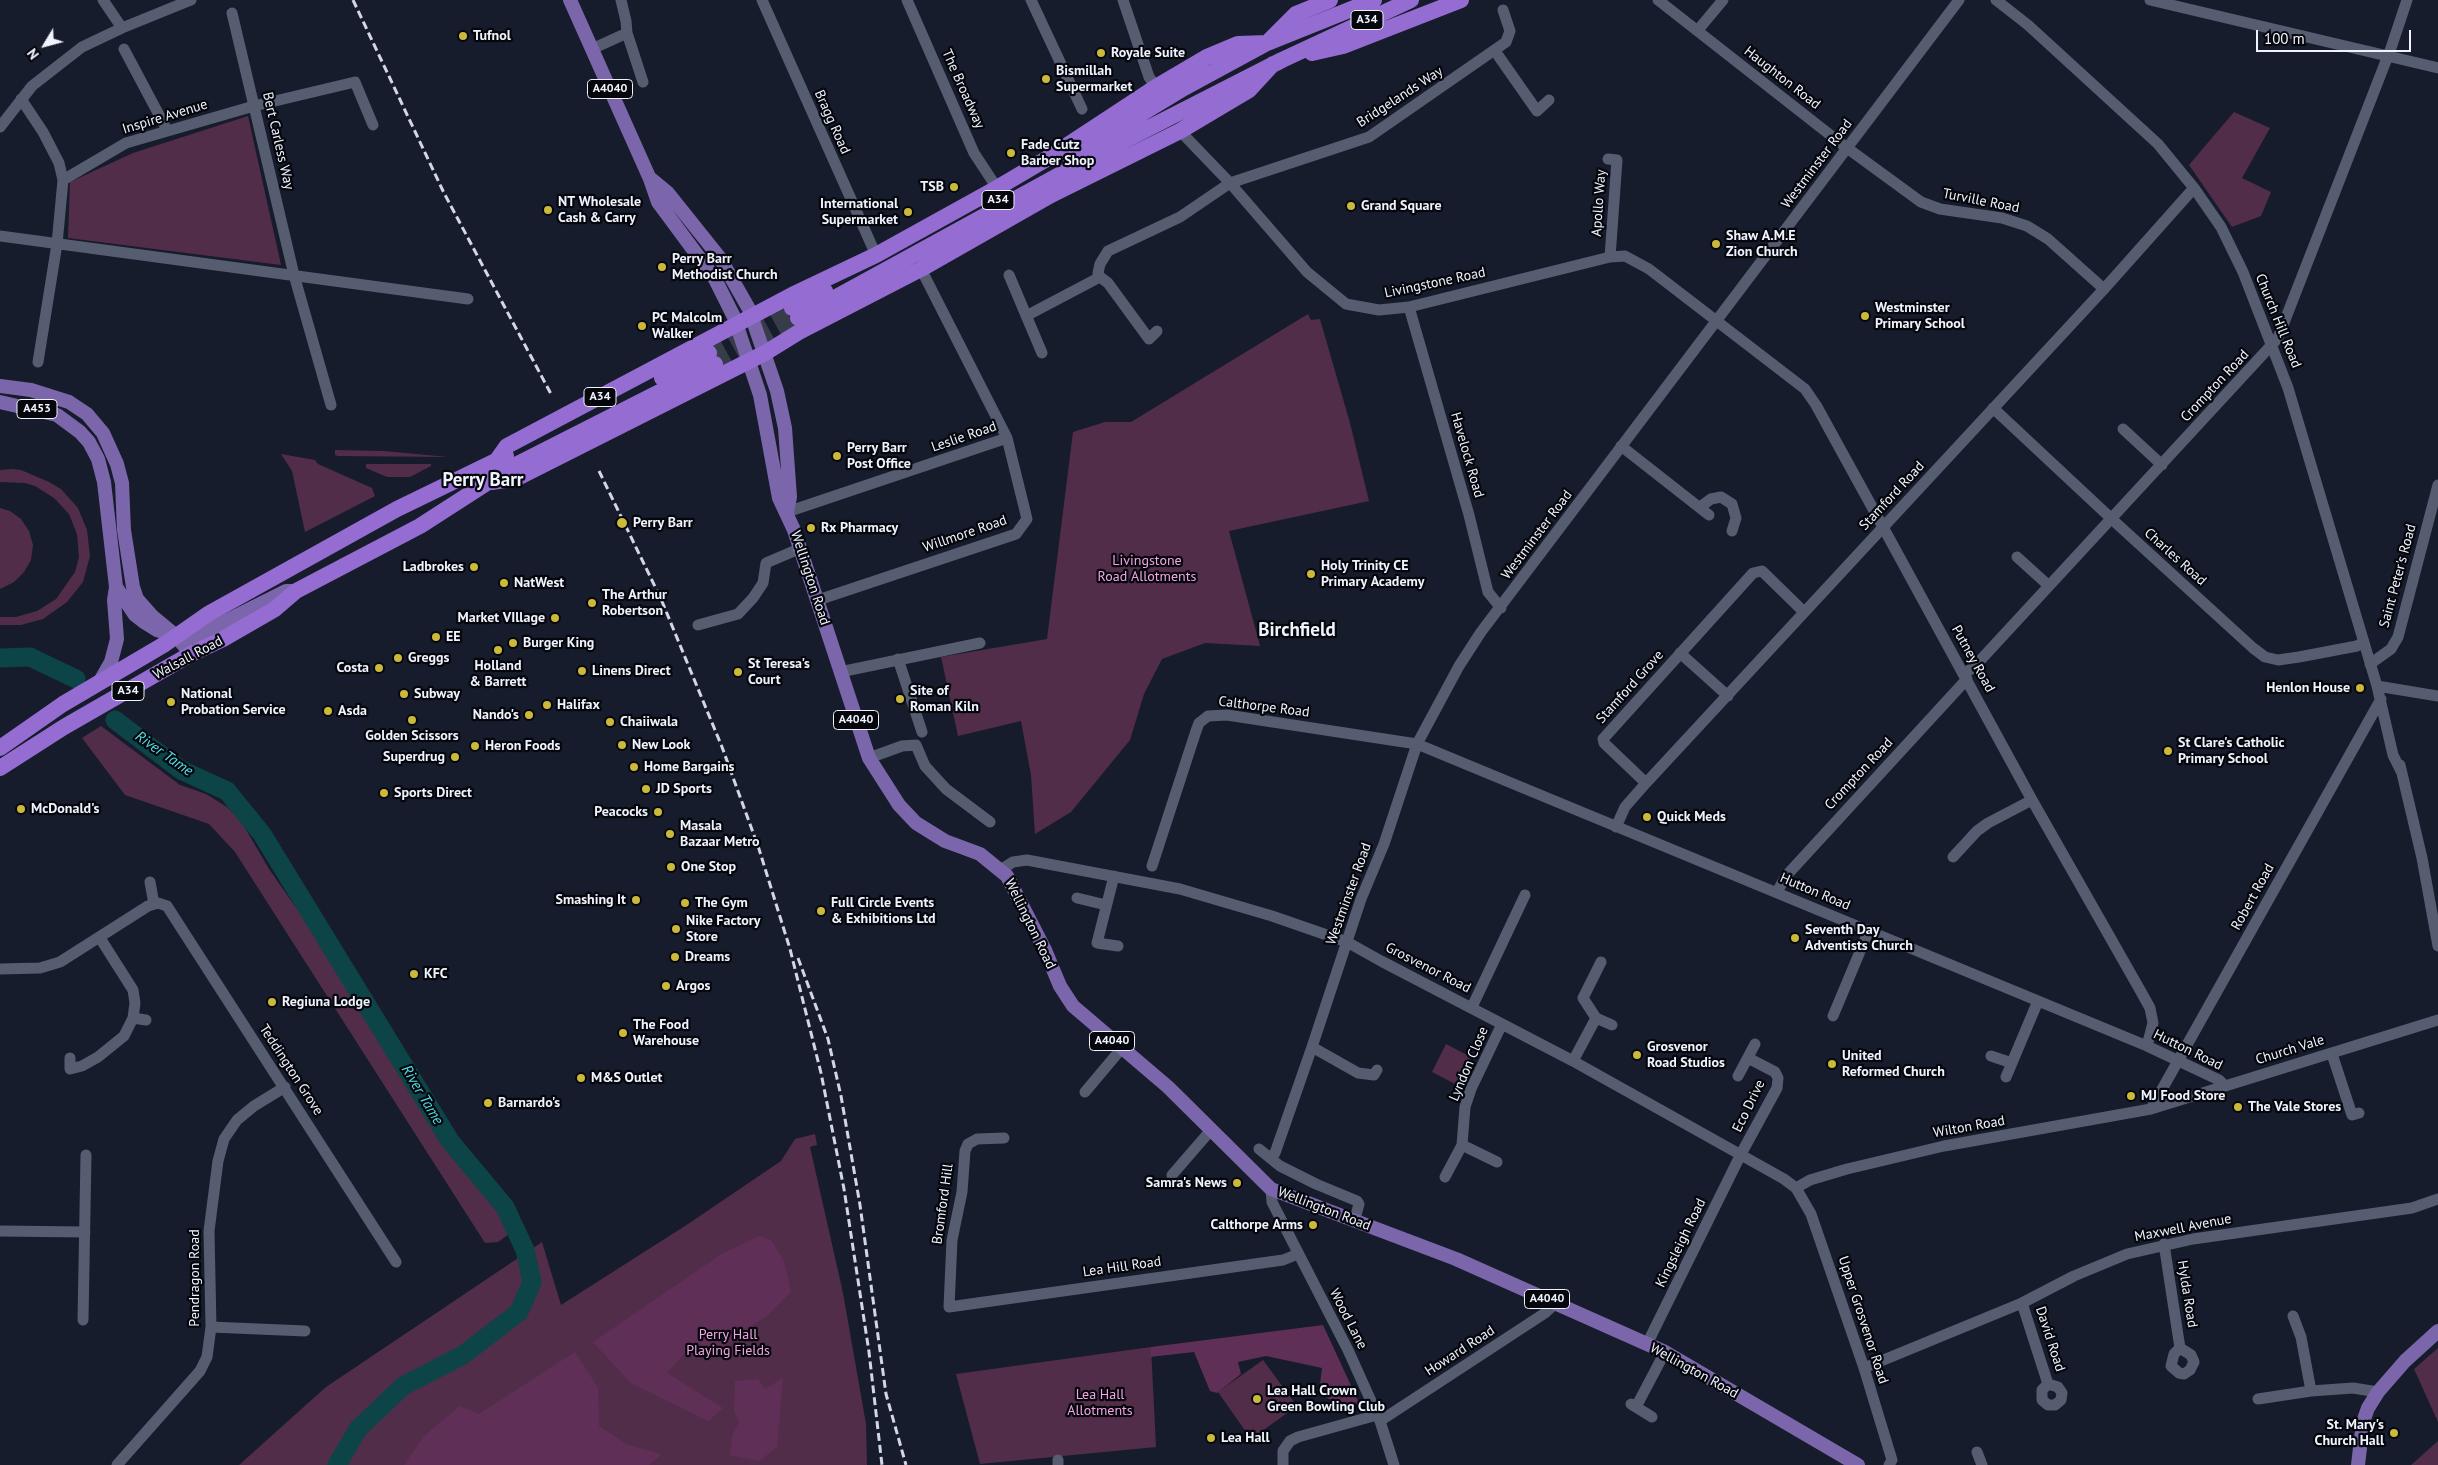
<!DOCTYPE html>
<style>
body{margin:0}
#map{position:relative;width:2438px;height:1465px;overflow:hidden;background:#161c2b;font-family:"PT Sans",sans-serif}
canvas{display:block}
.north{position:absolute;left:20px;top:20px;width:50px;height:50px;-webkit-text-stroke:4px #05070d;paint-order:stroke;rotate:233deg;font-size:14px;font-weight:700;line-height:20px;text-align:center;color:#eff3fe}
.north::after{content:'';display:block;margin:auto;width:18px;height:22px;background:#eff3fe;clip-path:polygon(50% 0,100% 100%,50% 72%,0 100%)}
.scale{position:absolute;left:2256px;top:30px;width:155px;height:22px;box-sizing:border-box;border:2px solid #eff3fe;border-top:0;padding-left:6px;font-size:15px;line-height:18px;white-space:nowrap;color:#eff3fe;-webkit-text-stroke:4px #05070d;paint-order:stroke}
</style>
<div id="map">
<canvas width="2438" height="1465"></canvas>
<div class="north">N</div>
<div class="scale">100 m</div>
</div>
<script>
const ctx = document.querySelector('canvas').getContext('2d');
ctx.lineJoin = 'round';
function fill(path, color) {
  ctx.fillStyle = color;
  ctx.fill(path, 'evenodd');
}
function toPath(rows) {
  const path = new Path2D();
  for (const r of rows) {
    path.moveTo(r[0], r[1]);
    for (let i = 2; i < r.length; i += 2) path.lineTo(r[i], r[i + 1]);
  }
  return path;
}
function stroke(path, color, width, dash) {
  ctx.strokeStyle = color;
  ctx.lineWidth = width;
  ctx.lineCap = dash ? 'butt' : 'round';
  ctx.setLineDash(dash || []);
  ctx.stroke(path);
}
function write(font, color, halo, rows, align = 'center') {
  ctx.font = font + ' "PT Sans",sans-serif';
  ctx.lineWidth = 4.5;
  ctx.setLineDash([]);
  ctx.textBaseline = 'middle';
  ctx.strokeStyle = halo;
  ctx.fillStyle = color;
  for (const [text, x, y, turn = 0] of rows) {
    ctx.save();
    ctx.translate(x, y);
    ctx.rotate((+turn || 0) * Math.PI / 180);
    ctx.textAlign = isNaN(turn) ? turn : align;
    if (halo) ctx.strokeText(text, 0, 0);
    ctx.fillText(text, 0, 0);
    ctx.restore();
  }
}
const green = toPath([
 [2234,112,2270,128,2242,178,2271,192,2261,216,2232,227,2189,165],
 [248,116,281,265,68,238,70,182,133,153],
 [1308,314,1311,320,1320,319,1350,423,1369,501,1229,531,1260,646,1205,643,1162,659,1144,694,1130,740,1071,812,1035,834,1031,775,1021,721,958,736,941,657,1047,639,1073,432,1105,422,1131,422],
 [335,450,384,451,448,457,338,456,335,455],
 [281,454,315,460,318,464,372,488,375,496,305,532,292,471],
 [366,464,431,464,431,466,410,477,387,477,366,468],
 [12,469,21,470,49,482,61,489,78,508,87,530,90,556,83,582,67,602,43,619,21,625,0,625,0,617,16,617,37,611,56,599,75,572,79,557,77,534,69,514,54,498,35,486,25,483,0,482,0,470],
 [0,508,10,511,21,519,29,531,33,545,31,560,24,572,14,582,0,589],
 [101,726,180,785,206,794,227,807,241,821,269,869,346,979,423,1112,471,1179,496,1208,509,1234,498,1242,485,1243,235,852,209,824,125,795,82,738],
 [1446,1044,1471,1057,1457,1085,1432,1072],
 [815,1134,817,1145,810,1147,843,1293,866,1424,867,1465,239,1465,326,1387,542,1242,561,1305,688,1224,781,1161,795,1139],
 [1151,1347,1156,1447,980,1464,956,1374],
 [2438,1348,2438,1422,2414,1369],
 [1263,1360,1297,1406,1251,1439,1218,1392],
 [2438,1441,2438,1465,2411,1465]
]);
const forest = toPath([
 [760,1236,771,1240,784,1261,791,1292,768,1315,719,1350,683,1355,667,1373,723,1408,708,1421,631,1383,593,1342,723,1253],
 [1323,1325,1360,1405,1336,1403,1319,1393,1322,1368,1266,1356,1238,1362,1241,1374,1217,1393,1210,1391,1194,1352,1150,1357,1151,1347],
 [575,1352,598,1388,599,1426,628,1445,662,1454,649,1465,404,1465,424,1436,460,1406,479,1414],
 [783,1378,777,1447,759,1461,730,1455,732,1436,739,1423,734,1410,735,1381,758,1379,765,1389]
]);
const river = toPath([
 [0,658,30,657,76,679],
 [115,720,181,770,227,791,262,834,450,1141,505,1207,525,1250,532,1282,519,1312,463,1355,403,1386,358,1429,337,1465]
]);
const highwayTunnel = toPath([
 [709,353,792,308],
 [715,364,798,318]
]);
const minor = toPath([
 [103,0,122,28],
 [621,0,626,21,627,33,643,82],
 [762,0,876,255],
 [907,0,974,153,997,188],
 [1031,0,1082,109],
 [1123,0,1149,77,1156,87],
 [1658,0,1843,145,1921,202,1940,209,2002,218,2027,226,2048,239,2104,289],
 [1996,0,2028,25,2158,144,2194,188,2221,227,2243,272,2288,388,2377,686,2393,755,2401,771],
 [2150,0,2438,68],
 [232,13,294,275,331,405],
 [1698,30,1723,0],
 [124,49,167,130],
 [592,49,627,33],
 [1495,51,1537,111,1549,100],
 [21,99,43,132,59,163,63,180,57,244,38,362],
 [0,127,32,86,82,47,122,28,191,0],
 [1180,131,1230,183,1307,272,1346,304,1379,310,1409,307,1610,257,1625,256,1649,269,1805,389,1816,405,1883,527,2032,800,2140,990,2150,1008,2153,1023,2147,1046],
 [1608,159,1617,160,1610,257],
 [63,180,126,143,254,106,355,82,373,125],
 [0,236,468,299],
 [1009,275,1042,353],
 [1409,307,1469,515,1488,592,1501,608],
 [1026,316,1100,277],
 [1157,331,1149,339,1108,283,1100,277,1098,273,1100,264,1108,251,1180,217,1230,183,1369,137,1506,42,1510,31,1503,10],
 [1993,408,2115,522,2253,648,2265,657,2278,660,2299,657,2357,646,2363,642],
 [2123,429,2162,465],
 [1621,446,1709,515],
 [1700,507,1711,499,1721,497,1732,504,1736,518,1732,531],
 [787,512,1007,438],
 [2017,557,2048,585],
 [818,600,1016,534,1027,519,1007,438,921,269],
 [698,625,738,614,753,598,763,583,766,563,801,548],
 [1680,653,1728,696],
 [898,659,922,732],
 [2370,664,2391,649,2398,637,2438,485],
 [840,672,980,643],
 [1964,674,1975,666,2278,338,2391,48,2407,0],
 [2377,686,2438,696],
 [869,758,902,746,916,745,925,766,946,789,990,822],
 [2400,765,2422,858,2438,946],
 [1646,783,1604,743,1603,739,1753,573,1762,571,1804,612],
 [1616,827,1625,807,1646,783,2104,289,2194,188],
 [1953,857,1977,831,1988,823,2032,800],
 [1152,866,1196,731,1199,723,1208,716,1227,715,1417,744,2147,1046,2219,1080,2225,1086],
 [1002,869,1013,862,1027,860,1180,889,1272,916,1347,942,1381,961,1573,1061,1784,1179,1796,1188,1811,1214,1864,1368,1892,1460,1889,1465],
 [1114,876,1097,943,1118,946],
 [150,882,154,904],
 [1777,892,1786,876,1967,679],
 [1077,898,1106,905],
 [1601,962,1583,998,1596,1018,1612,1025],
 [0,969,40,968,60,962,148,906,158,903,167,906,396,1262],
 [1472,1007,1525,895],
 [1833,1016,1869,930],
 [133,1018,146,1020],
 [1312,1047,1358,1073,1374,1075,1377,1070],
 [2332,1054,2352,1115,2359,1113],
 [1991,1056,2012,1063],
 [70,1058,70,1069,82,1066,98,1057,124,1036,133,1018,135,1003,133,990,100,938],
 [1573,1061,1596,1018],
 [1738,1076,1755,1044],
 [2006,1077,2038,1001],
 [1085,1092,1122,1048],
 [2151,1109,2381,699],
 [1004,1138,977,1139,968,1144,965,1151,962,1192,952,1240,949,1307,1283,1260,1298,1254],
 [1462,1145,1497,1162],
 [1259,1149,1280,1166,1316,1184,1357,1201,1359,1204,1356,1215],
 [1270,1158,1275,1153,1312,1047,1361,899,1384,844,1417,744,1459,666,1481,632,1959,0],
 [1172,1175,1211,1130],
 [1445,1177,1462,1145,1465,1107,1471,1089,1502,1024],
 [1796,1188,1810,1180,1847,1169,1944,1146,2151,1109,2438,1020],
 [1271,1189,1272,1202,1348,1350,1380,1421,1394,1465],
 [0,1231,85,1232],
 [2164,1244,2180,1348,2174,1354,2171,1366,2179,1373,2184,1374,2190,1370,2194,1362,2191,1355,2180,1348],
 [2022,1303,2048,1384,2042,1390,2042,1400,2048,1405,2055,1405,2061,1400,2062,1393,2058,1387,2048,1384],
 [2293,1316,2301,1337,2311,1391],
 [83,1320,86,1155],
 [211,1327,305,1331],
 [1647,1344,1741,1154,1777,1088,1778,1078,1775,1072,1748,1058],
 [1864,1368,2022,1303,2074,1276,2127,1254,2193,1239,2412,1208,2438,1199],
 [2258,1399,2311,1391,2353,1388,2378,1392],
 [1631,1404,1652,1417],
 [1636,1407,1665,1352],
 [1380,1421,1545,1313,1556,1303],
 [1977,1452,1982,1465],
 [1058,1460,1058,1465],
 [117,1465,200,1371,207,1357,211,1327,209,1231,218,1161,224,1139,237,1120,254,1106,285,1087],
 [1283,1465,1283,1451,1290,1441,1298,1437,1377,1415]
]);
const major = toPath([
 [570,0,650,179,658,202,715,279,734,317,760,395,779,498,794,530,869,758,899,805,916,823,945,841,980,854,1007,876,1045,950,1060,986,1073,1006,1168,1087,1271,1189,1456,1259,1665,1352,1858,1465],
 [651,179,668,193,720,258,749,309,777,391,785,428,790,497,787,512],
 [0,386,31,390,69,402,87,414,103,433,117,464,122,483,124,530,133,587,137,599,152,616,176,636,191,654],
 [0,402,57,415,80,432,89,442,98,459,104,482,116,587,114,600,117,639,111,662,99,683],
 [116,587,135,615,144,622,157,630,176,636,194,637,286,591,296,591],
 [2358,1465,2363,1422,2368,1408,2378,1392,2405,1361,2438,1331]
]);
const highway = toPath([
 [1312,53,1343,46,1461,0],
 [1070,157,1184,88,1267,43,1374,0],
 [792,308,825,291],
 [798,318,1092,157,1282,60,1411,0],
 [662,378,709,353],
 [497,460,507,446,792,295,876,255,997,188,1048,158,1156,87,1207,57,1238,44,1267,43,1296,14,1330,0],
 [492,482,517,478,765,353,799,332,921,269,1051,195,1180,131,1249,90,1273,64],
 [0,748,63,704,165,644,208,614,397,509,506,456],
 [0,768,64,727,191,654,223,639,275,609,296,591,420,526,510,468,715,364]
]);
const rail = toPath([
 [353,0,444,193,551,394],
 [599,471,661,599,722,747,759,849,790,949,821,1073,844,1189,869,1352,882,1465],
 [798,958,828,1039,841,1096,860,1205,886,1394,906,1465]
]);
const markers = [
 [463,36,5,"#ccb939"],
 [1101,53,5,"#ccb939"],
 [1046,79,5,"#ccb939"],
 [1011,153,5,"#ccb939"],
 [954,187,5,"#ccb939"],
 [1351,206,5,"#ccb939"],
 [548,210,5,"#ccb939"],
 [908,212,5,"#ccb939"],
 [1716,244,5,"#ccb939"],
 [662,267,5,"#ccb939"],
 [1865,316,5,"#ccb939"],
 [642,326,5,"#ccb939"],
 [837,456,5,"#ccb939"],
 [622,523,6,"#ccb939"],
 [811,528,5,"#ccb939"],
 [474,567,5,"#ccb939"],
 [1311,574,5,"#ccb939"],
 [504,583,5,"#ccb939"],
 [592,603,5,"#ccb939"],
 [555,618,5,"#ccb939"],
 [436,637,5,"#ccb939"],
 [513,643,5,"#ccb939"],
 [498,650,5,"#ccb939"],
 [398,658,5,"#ccb939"],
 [379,668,5,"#ccb939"],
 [582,671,5,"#ccb939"],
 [738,672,5,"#ccb939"],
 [2360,688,5,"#ccb939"],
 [404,694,5,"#ccb939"],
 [900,699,5,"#ccb939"],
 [171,702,5,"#ccb939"],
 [547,705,5,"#ccb939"],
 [328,711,5,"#ccb939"],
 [529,715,5,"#ccb939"],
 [412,720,5,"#ccb939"],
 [610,722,5,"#ccb939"],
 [622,745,5,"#ccb939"],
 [475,746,5,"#ccb939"],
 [2168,751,5,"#ccb939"],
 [455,757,5,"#ccb939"],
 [634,767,5,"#ccb939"],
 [646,789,5,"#ccb939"],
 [384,793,5,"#ccb939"],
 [21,809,5,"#ccb939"],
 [658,812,5,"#ccb939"],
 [1647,817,5,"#ccb939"],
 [670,834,5,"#ccb939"],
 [671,867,5,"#ccb939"],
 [636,900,5,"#ccb939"],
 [685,903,5,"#ccb939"],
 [821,911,5,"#ccb939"],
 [676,929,5,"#ccb939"],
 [1795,938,5,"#ccb939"],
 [675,957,5,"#ccb939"],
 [414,974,5,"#ccb939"],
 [666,986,5,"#ccb939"],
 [272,1002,5,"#ccb939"],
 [623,1033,5,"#ccb939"],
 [1637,1055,5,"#ccb939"],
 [1832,1064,5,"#ccb939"],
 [581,1078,5,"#ccb939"],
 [2131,1096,5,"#ccb939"],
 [488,1103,5,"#ccb939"],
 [2238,1107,5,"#ccb939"],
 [1237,1183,5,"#ccb939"],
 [1313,1225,5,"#ccb939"],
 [1257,1399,5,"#ccb939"],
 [2394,1433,5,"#ccb939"],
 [1211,1438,5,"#ccb939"]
];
const shields = [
 [1367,20,32],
 [610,89,45],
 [998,200,32],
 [600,397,32],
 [37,409,40],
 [128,691,32],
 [856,720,45],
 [1112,1041,45],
 [1547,1299,45]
];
const shieldNames = [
 ["A34",1367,20],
 ["A4040",610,89],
 ["A34",998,200],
 ["A34",600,397],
 ["A453",37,409],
 ["A34",128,691],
 ["A4040",856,720],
 ["A4040",1112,1041],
 ["A4040",1547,1299]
];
const poiNames = [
 ["Tufnol",473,36],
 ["Royale Suite",1111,53],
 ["Bismillah",1056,71],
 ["Supermarket",1056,87],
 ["Fade Cutz",1021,145],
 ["Barber Shop",1021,161],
 ["TSB",944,187,"right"],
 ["NT Wholesale",558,202],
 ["Cash & Carry",558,218],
 ["International",898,204,"right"],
 ["Supermarket",898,220,"right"],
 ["Grand Square",1361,206],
 ["Shaw A.M.E",1726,236],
 ["Zion Church",1726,252],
 ["Perry Barr",672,259],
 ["Methodist Church",672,275],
 ["Westminster",1875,308],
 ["Primary School",1875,324],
 ["PC Malcolm",652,318],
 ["Walker",652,334],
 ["Perry Barr",847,448],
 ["Post Office",847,464],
 ["Perry Barr",633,523],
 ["Rx Pharmacy",821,528],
 ["Holy Trinity CE",1321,566],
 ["Primary Academy",1321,582],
 ["Ladbrokes",464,567,"right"],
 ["NatWest",514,583],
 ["The Arthur",602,595],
 ["Robertson",602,611],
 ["Market VIllage",545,618,"right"],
 ["EE",446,637],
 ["Burger King",523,643],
 ["Greggs",408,658],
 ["St Teresa's",748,664],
 ["Court",748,680],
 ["Holland",498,666,"center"],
 ["& Barrett",498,682,"center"],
 ["Costa",369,668,"right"],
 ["Linens Direct",592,671],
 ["Henlon House",2350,688,"right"],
 ["Site of",910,691],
 ["Roman Kiln",910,707],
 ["National",181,694],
 ["Probation Service",181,710],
 ["Subway",414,694],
 ["Halifax",557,705],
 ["Asda",338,711],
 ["Nando's",519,715,"right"],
 ["Chaiiwala",620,722],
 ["Golden Scissors",412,736,"center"],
 ["St Clare's Catholic",2178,743],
 ["Primary School",2178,759],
 ["New Look",632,745],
 ["Heron Foods",485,746],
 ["Superdrug",445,757,"right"],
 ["Home Bargains",644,767],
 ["JD Sports",656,789],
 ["Sports Direct",394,793],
 ["McDonald's",31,809],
 ["Peacocks",648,812,"right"],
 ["Quick Meds",1657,817],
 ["Masala",680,826],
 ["Bazaar Metro",680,842],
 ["One Stop",681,867],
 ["Smashing It",626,900,"right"],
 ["The Gym",695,903],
 ["Full Circle Events",831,903],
 ["& Exhibitions Ltd",831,919],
 ["Nike Factory",686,921],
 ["Store",686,937],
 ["Seventh Day",1805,930],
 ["Adventists Church",1805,946],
 ["Dreams",685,957],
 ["KFC",424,974],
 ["Argos",676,986],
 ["Regiuna Lodge",282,1002],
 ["The Food",633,1025],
 ["Warehouse",633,1041],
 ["Grosvenor",1647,1047],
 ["Road Studios",1647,1063],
 ["United",1842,1056],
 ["Reformed Church",1842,1072],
 ["M&S Outlet",591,1078],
 ["MJ Food Store",2141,1096],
 ["Barnardo's",498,1103],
 ["The Vale Stores",2248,1107],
 ["Samra's News",1227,1183,"right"],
 ["Calthorpe Arms",1303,1225,"right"],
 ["Lea Hall Crown",1267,1391],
 ["Green Bowling Club",1267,1407],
 ["St. Mary's",2384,1425,"right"],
 ["Church Hall",2384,1441,"right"],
 ["Lea Hall",1221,1438]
];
const streetNames = [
 ["Haughton Road",1782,78,38],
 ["The Broadway",963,89,66],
 ["Bridgelands Way",1400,97,-33],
 ["Inspire Avenue",165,117,-17],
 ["Bragg Road",832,122,66],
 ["Bert Carless Way",278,141,77],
 ["Westminster Road",1817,164,-53],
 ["Turville Road",1981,201,11],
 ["Apollo Way",1599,203,-86],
 ["Livingstone Road",1435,283,-12],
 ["Church Hill Road",2278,321,68],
 ["Crompton Road",2215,386,-47],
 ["Leslie Road",964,437,-19],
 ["Havelock Road",1467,455,74],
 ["Stamford Road",1892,496,-47],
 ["Willmore Road",965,534,-19],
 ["Westminster Road",1537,535,-53],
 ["Charles Road",2175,557,42],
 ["Saint Peter's Road",2398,576,-75],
 ["Wellington Road",810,578,72],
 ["Walsall Road",188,658,-28],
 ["Putney Road",1973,659,61],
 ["Stamford Grove",1630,687,-48],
 ["Calthorpe Road",1264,707,7],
 ["Crompton Road",1859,774,-47],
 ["Hutton Road",1815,892,23],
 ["Westminster Road",1349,894,-70],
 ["Robert Road",2253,897,-61],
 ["Wellington Road",1030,924,64],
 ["Grosvenor Road",1428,968,27],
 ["Hutton Road",2188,1050,26],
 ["Church Vale",2290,1050,-17],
 ["Lyndon Close",1469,1064,-67],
 ["Teddington Grove",291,1070,57],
 ["Eco Drive",1749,1106,-64],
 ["Wilton Road",1969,1127,-10],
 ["Bromford Hill",943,1204,-82],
 ["Wellington Road",1324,1209,21],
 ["Maxwell Avenue",2183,1228,-11],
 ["Kingsleigh Road",1681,1243,-64],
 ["Lea Hill Road",1122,1267,-8],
 ["Pendragon Road",195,1278,-90],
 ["Hylda Road",2187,1294,81],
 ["Wood Lane",1348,1319,63],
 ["Upper Grosvenor Road",1863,1320,72],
 ["David Road",2050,1339,72],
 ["Howard Road",1460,1351,-33],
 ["Wellington Road",1694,1371,29]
];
const parkNames = [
 ["Livingstone",1147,561],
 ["Road Allotments",1147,577],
 ["Perry Hall",728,1335],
 ["Playing Fields",728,1351],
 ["Lea Hall",1100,1395],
 ["Allotments",1100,1411]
];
const waterNames = [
 ["River Tame",164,754,35],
 ["River Tame",422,1095,59]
];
const districtNames = [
 ["Perry Barr",483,481],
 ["Birchfield",1297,631]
];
fill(green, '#512d4a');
fill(forest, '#602f57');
stroke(river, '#0d4447', 19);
stroke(highwayTunnel, '#373c4b', 16, [16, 8]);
stroke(minor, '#565d70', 11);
stroke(major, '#7c66ab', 14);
stroke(highway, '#956cd2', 16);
stroke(rail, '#d3d7e3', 3, [8, 4]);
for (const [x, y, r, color] of markers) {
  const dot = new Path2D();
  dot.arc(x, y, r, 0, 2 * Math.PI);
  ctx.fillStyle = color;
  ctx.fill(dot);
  stroke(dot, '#05070d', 2);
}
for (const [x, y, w] of shields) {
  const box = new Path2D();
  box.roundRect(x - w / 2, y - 9.5, w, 19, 4);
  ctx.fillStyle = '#05070d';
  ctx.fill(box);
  stroke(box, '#eff3fe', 1);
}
write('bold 12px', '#eff3fe', null, shieldNames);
write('bold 14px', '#eff3fe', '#05070d', poiNames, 'left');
write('14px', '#eff3fe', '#05070d', streetNames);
write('14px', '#f2a5e3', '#05070d', parkNames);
write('italic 15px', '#50dfe7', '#05070d', waterNames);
write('bold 19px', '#eff3fe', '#05070d', districtNames);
</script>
